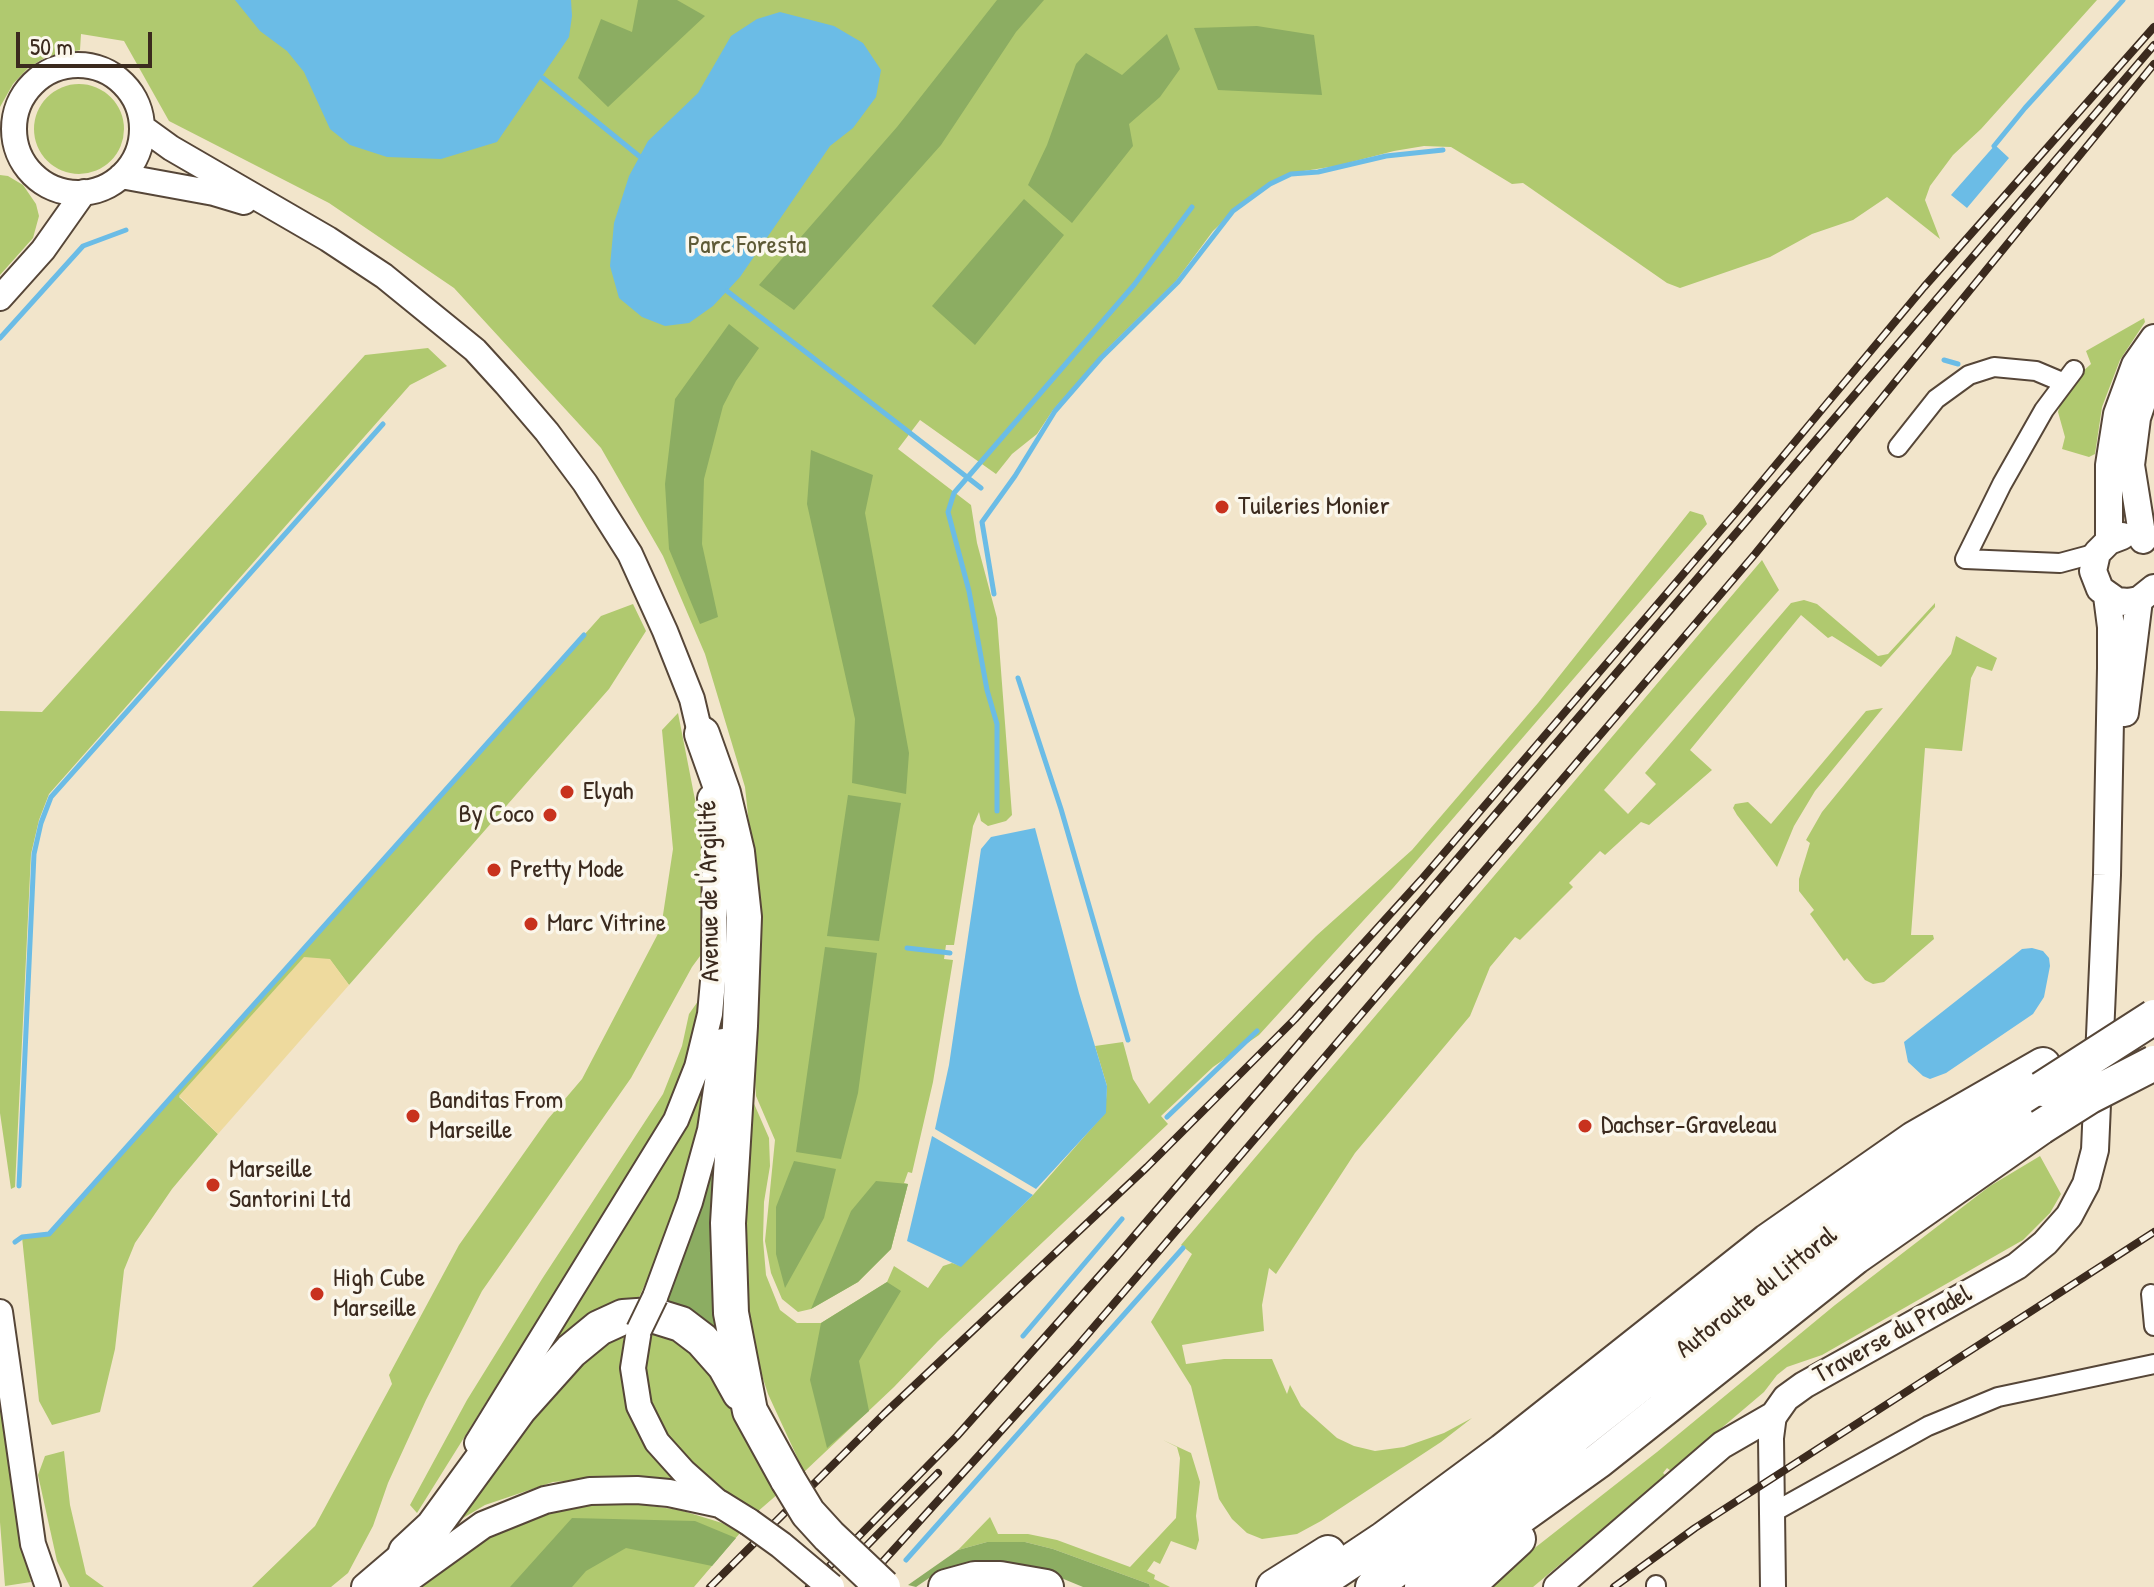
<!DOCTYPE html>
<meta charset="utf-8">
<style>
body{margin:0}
#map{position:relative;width:2154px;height:1587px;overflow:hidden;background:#f2e5cb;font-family:"Patrick Hand",sans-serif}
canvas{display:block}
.scale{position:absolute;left:16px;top:32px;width:136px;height:36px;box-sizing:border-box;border:4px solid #3b2a1e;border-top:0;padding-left:10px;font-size:24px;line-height:28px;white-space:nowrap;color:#3b2a1e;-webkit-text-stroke:6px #fbf7ec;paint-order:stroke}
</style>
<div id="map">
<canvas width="2154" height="1587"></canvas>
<div class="scale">50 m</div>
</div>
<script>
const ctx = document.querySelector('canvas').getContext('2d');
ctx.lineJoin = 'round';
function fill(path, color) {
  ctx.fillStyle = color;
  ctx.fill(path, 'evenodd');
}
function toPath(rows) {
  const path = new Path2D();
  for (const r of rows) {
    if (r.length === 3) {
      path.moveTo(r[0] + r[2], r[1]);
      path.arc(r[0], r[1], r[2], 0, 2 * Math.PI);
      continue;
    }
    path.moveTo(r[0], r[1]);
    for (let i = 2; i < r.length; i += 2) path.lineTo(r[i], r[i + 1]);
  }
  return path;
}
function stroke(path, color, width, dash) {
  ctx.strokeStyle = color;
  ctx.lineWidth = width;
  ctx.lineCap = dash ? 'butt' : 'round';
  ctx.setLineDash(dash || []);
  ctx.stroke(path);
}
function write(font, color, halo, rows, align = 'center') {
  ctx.font = font + ' "Patrick Hand",sans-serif';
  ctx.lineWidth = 7;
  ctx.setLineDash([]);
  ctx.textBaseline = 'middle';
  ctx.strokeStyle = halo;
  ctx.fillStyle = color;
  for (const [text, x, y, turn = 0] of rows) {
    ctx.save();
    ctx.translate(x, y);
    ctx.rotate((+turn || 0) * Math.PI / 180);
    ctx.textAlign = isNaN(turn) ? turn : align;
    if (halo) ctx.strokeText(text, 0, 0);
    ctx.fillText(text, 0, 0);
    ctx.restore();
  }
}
const green = toPath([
 [0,0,2097,0,1981,129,1953,155,1930,186,1925,200,1940,239,1887,197,1853,220,1812,234,1770,257,1680,288,1667,283,1523,183,1512,184,1451,147,1424,146,1394,151,1336,166,1291,173,1250,196,1213,231,1176,281,1108,348,1053,410,1037,434,1012,454,996,474,920,420,898,449,971,505,977,543,997,618,1012,815,1006,821,988,826,981,821,979,812,973,826,954,945,946,945,944,959,953,960,933,1082,912,1173,908,1172,904,1183,908,1184,891,1249,858,1282,811,1309,798,1312,782,1299,771,1273,765,1241,775,1140,756,1096,754,1065,758,1005,758,949,754,870,745,787,705,654,663,556,601,448,454,288,329,203,169,121,124,41,81,34,80,50,46,57,28,68,13,84,0,107],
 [79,129,45],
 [0,175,8,176,23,185,36,204,39,216,33,238,0,275],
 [2144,318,2145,322,2120,360,2102,407,2095,454,2089,457,2062,449,2065,437,2058,412,2062,398,2073,380,2091,364,2086,351],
 [428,348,447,366,410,385,49,794,39,820,31,854,15,1187,11,1189,0,1113,0,711,42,712,365,355],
 [1690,511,1703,515,1707,524,1393,888,1259,1035,1213,1067,1161,1116,1168,1124,938,1341,894,1387,804,1472,768,1394,750,1339,742,1278,752,1099,769,1138,770,1166,764,1202,763,1240,766,1275,780,1310,797,1323,821,1323,887,1282,894,1266,928,1288,943,1266,952,1263,961,1266,1033,1195,1105,1113,1107,1086,1095,1046,1123,1042,1133,1079,1149,1104,1316,936,1412,850,1538,703],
 [1762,560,1779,590,1604,790,1628,814,1656,784,1645,773,1791,603,1804,600,1817,604,1878,656,1888,654,1935,603,1935,607,1881,667,1832,636,1828,638,1801,615,1690,750,1712,770,1649,825,1641,822,1605,855,1600,851,1569,883,1573,887,1520,940,1515,937,1490,967,1470,1016,1355,1153,1276,1274,1269,1268,1262,1305,1264,1331,1182,1345,1186,1364,1224,1359,1272,1359,1287,1394,1290,1385,1301,1406,1337,1438,1354,1446,1375,1451,1404,1447,1444,1433,1472,1418,1441,1442,1321,1521,1297,1534,1262,1539,1247,1533,1232,1519,1219,1499,1191,1386,1151,1322,1192,1254,1181,1245],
 [633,604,646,631,609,689,349,985,330,960,179,1097,218,1134,172,1189,135,1243,124,1270,115,1349,100,1412,52,1425,39,1401,22,1237,49,1234,601,616],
 [1956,636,1997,658,1992,671,1977,666,1971,678,1962,751,1925,748,1911,935,1933,935,1934,939,1884,982,1873,984,1865,980,1847,958,1844,961,1810,914,1814,910,1799,891,1799,879,1810,843,1806,840,1822,812,1951,654],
 [1883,708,1815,791,1794,826,1777,867,1737,815,1733,808,1735,804,1748,802,1771,824,1866,711],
 [678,713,698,815,704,879,703,952,692,967,631,1078,482,1291,426,1400,388,1483,373,1526,348,1573,331,1587,252,1587,315,1526,392,1384,389,1375,459,1245,548,1119,582,1079,661,928,673,849,662,730],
 [701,997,683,1073,666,1114,417,1513,410,1505,467,1400,542,1279,663,1094,682,1046,689,1014],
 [706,1057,708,1079,695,1142,677,1205,660,1252,634,1308,530,1367],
 [2040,1156,2061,1194,2050,1213,2023,1240,1822,1355,1787,1367,1777,1375,1764,1392,1671,1471,1667,1468,1663,1473,1666,1476,1533,1587,1485,1587,1657,1452,1835,1305,1990,1186],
 [650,1322,707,1355,779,1493,756,1513,712,1485,658,1430,641,1372],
 [625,1326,621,1362,623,1391,630,1415,655,1459,677,1479,677,1483,627,1476,553,1482,485,1505,458,1521,556,1377],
 [0,1383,22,1540,31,1582,5,1586,0,1522],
 [1163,1440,1191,1453,1200,1482,1196,1516,1199,1540,1196,1550,1171,1541,1160,1564,1154,1561,1147,1571,1155,1575,1154,1579,1170,1587,1150,1587,1149,1584,1053,1549,1025,1542,987,1542,958,1550,990,1517,998,1534,1028,1534,1057,1540,1130,1567,1176,1518,1180,1458,1177,1447],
 [64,1451,70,1505,86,1574,104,1587,70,1587,57,1561,38,1475,45,1456],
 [615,1501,680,1510,722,1523,740,1533,694,1587,415,1587,503,1526,558,1507]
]);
const forest = toPath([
 [638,0,677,0,705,16,608,107,578,78,601,19,632,32],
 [997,0,1044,0,1016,32,941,145,794,310,759,285,897,127],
 [1257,26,1314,35,1322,95,1218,90,1194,28],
 [1167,34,1180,69,1160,97,1129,124,1133,146,1072,223,1028,185,1047,145,1076,64,1086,53,1122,75],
 [1024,199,1064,235,975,345,932,306],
 [729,324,759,348,736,381,723,406,704,479,702,544,718,617,700,624,669,549,665,484,675,399],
 [811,450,873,475,865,513,909,753,906,794,852,783,855,719,807,504],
 [848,795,901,803,879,941,827,936],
 [825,947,877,953,858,1093,841,1159,796,1152],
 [715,1124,721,1337,661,1303],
 [794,1161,836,1169,824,1218,785,1288,776,1254,776,1207],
 [876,1181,908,1184,891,1249,858,1282,811,1309,851,1211],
 [887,1282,901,1291,859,1361,869,1411,827,1448,810,1380,821,1323],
 [572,1518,695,1521,736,1538,712,1566,626,1548,586,1571,572,1587,510,1587],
 [987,1542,1025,1542,1053,1549,1149,1584,1150,1587,1083,1587,1032,1566,999,1561,964,1565,938,1572,916,1587,908,1585,958,1550]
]);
const sand = toPath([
 [304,957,330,959,349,985,218,1134,179,1096]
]);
const water = toPath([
 [235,0,571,0,572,16,569,37,497,142,441,159,387,157,350,145,330,129,304,72,287,51,260,31],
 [780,12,834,26,863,43,881,70,876,97,853,128,830,146,740,277,713,306,689,323,665,326,642,317,619,298,610,266,614,223,629,176,648,141,698,93,731,36,757,19],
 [1995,145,2009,158,1967,208,1951,195],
 [1035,828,1079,993,1107,1086,1106,1113,1036,1189,935,1129,949,1065,981,849,991,837],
 [2032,948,2043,951,2049,958,2050,966,2044,997,2033,1014,1946,1073,1930,1079,1923,1076,1908,1062,1904,1042,2022,949],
 [932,1136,1033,1195,961,1267,907,1241]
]);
const stream = toPath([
 [543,78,639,156],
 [1994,146,2025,108,2123,0],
 [727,291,981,488],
 [0,338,83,246,126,230],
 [1944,360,1958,364],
 [994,594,982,522,1015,476,1055,411,1101,358,1178,282,1233,211,1270,184,1291,174,1318,172,1386,156,1443,150],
 [1018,678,1061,809,1128,1040],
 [997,811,997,724,987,690,969,591,948,512,954,493,1134,285,1192,207],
 [907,948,950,953],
 [1167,1117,1257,1031],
 [19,1186,34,854,41,823,51,797,383,424],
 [15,1242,22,1237,49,1234,584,635],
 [1023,1336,1122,1219],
 [906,1560,1183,1248]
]);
const minor = toPath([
 [2074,370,2044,410,2002,484,1965,559,2060,563,2097,553],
 [1898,447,1936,399,1969,375,1994,367,2036,371,2062,382],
 [2151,1294,2154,1326],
 [1772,1513,1928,1426,1998,1397,2154,1364],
 [1656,1587,1656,1585]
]);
const tertiary = toPath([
 [78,129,64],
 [142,127,171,148,328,239,384,276,475,350,506,384,547,432,585,483,630,554,665,631,692,699,704,750],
 [121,176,214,193,244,202],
 [0,298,43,250,84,192],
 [655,1297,690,1202,710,1130,723,1041],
 [0,1312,33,1544,48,1587],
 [639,1330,633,1368,639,1406,657,1442,684,1472,720,1504],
 [477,1443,676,1120,697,1067,710,1014,714,970,715,835,710,798],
 [1773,1587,1771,1438,1774,1415]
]);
const secondary = toPath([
 [2122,536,2109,541,2097,553,2093,571,2100,589,2117,601,2128,602,2139,600,2154,588],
 [2143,540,2131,465,2137,418,2154,367],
 [2109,541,2109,465,2117,414,2135,365,2154,338],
 [2125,713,2139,600],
 [365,1587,406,1552],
 [397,1587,483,1525,545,1500,590,1491,637,1490,669,1493,720,1504,749,1522],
 [1557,1587,1722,1445,1774,1415,1786,1398,1804,1385,2017,1266,2045,1243,2069,1216,2086,1184,2095,1150,2107,875,2111,668,2111,627,2107,596]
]);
const motorway = toPath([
 [702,734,723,793,737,852,744,917,740,1026,728,1223,731,1313,750,1411,788,1480],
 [406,1552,433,1527,519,1409,571,1351,599,1328,623,1317,652,1315,681,1324,702,1340,725,1366,740,1393],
 [946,1587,975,1579,1000,1579,1046,1587],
 [1274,1587,1328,1553],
 [1312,1587,1384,1539,1503,1451,1768,1241,1914,1139,2043,1065],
 [1373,1587,1552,1454,1830,1234,2042,1089],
 [1422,1587,1598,1461,1855,1257,2041,1127],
 [1466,1587,1518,1539]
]);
const rail = toPath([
 [843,1570,938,1473],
 [710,1587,884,1414,1147,1167,1295,1019,1421,880,1739,509,1924,287,2154,27],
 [809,1587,957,1436,1117,1256,2154,45],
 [860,1587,1075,1349,1755,554,2154,64],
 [1614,1587,1695,1528,2154,1232]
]);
const tertiaryBridge = toPath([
 [639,1330,655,1297]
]);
const secondaryBridge = toPath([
 [749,1522,781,1545,831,1587]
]);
const motorwayBridge = toPath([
 [2042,1089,2154,1017],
 [2041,1127,2090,1096,2154,1063],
 [788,1480,808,1513,829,1536,883,1587]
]);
const markers = [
 [1222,507,8,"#c8321e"],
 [567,792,8,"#c8321e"],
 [550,815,8,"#c8321e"],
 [494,870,8,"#c8321e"],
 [531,924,8,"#c8321e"],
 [413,1116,8,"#c8321e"],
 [1585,1126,8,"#c8321e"],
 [213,1185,8,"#c8321e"],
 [317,1294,8,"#c8321e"]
];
const parkNames = [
 ["Parc Foresta",747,246]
];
const poiNames = [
 ["Tuileries Monier",1238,507],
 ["Elyah",583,792],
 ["By Coco",534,815,"right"],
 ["Pretty Mode",510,870],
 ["Marc Vitrine",547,924],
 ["Banditas From",429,1101],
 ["Marseille",429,1131],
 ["Dachser-Graveleau",1601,1126],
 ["Marseille",229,1170],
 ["Santorini Ltd",229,1200],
 ["High Cube",333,1279],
 ["Marseille",333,1309]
];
const streetNames = [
 ["Avenue de l'Argilité",710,891,-91],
 ["Autoroute du Littoral",1757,1293,-38],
 ["Traverse du Pradel",1893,1335,-29]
];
fill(green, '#b0c96f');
fill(forest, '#8cad62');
fill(sand, '#eeda9e');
fill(water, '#6bbce6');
stroke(stream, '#6bbce6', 5);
stroke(minor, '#564638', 22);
stroke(tertiary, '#564638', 28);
stroke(secondary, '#564638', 30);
stroke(motorway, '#564638', 38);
stroke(minor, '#fff', 18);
stroke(tertiary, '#fff', 24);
stroke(secondary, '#fff', 26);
stroke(motorway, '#fff', 34);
stroke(rail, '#3b2a1e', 8);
stroke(rail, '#fbf7ec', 5, [15]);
stroke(tertiaryBridge, '#564638', 28, []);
stroke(secondaryBridge, '#564638', 30, []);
stroke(motorwayBridge, '#564638', 38, []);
stroke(tertiaryBridge, '#fff', 24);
stroke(secondaryBridge, '#fff', 26);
stroke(motorwayBridge, '#fff', 34);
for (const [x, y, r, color] of markers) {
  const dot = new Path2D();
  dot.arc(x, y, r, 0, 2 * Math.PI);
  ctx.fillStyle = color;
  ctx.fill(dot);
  stroke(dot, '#fbf7ec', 3);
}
write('26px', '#5e5a36', '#fbf7ec', parkNames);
write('26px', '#3b2a1e', '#fbf7ec', poiNames, 'left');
write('26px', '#3b2a1e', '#fbf7ec', streetNames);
</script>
